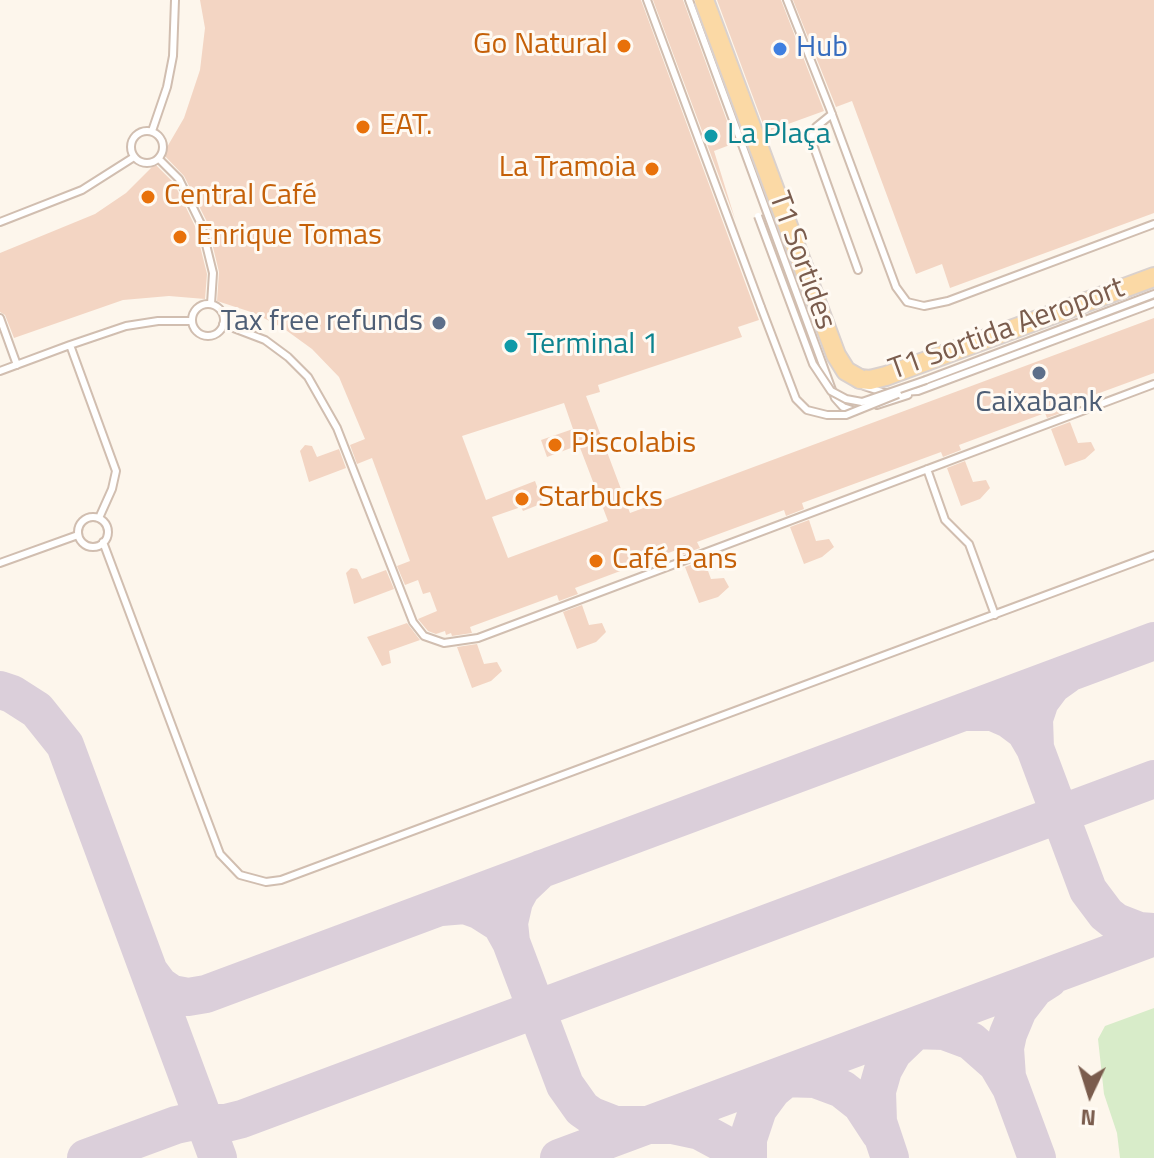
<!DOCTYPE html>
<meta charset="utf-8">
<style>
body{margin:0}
#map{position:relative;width:1154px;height:1158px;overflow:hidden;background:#fdf6ec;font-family:"Titillium Web",sans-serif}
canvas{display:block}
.north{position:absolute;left:1050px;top:1054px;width:80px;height:80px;-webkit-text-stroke:6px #fffaf3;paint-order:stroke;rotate:184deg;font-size:22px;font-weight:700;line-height:32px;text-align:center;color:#7a5c4d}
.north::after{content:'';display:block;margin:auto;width:28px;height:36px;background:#7a5c4d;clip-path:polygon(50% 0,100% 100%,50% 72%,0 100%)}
</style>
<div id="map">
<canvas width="1154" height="1158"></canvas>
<div class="north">N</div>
</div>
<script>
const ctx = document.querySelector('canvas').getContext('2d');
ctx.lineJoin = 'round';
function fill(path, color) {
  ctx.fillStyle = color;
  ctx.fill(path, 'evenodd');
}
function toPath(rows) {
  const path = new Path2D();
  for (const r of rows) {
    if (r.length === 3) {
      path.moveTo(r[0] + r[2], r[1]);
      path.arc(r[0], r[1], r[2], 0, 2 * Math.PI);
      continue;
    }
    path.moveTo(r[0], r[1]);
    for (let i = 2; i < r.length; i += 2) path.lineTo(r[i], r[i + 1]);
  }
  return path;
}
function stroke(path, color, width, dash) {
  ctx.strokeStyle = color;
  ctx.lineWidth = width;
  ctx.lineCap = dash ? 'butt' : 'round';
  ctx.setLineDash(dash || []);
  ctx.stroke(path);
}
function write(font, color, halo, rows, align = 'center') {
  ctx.font = font + ' "Titillium Web",sans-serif';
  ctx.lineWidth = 6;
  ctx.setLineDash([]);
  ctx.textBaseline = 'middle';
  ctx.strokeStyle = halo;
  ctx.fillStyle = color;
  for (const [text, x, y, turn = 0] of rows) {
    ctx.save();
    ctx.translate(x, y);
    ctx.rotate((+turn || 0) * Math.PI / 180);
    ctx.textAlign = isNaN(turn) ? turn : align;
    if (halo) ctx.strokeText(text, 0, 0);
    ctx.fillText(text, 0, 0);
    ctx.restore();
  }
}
const green = toPath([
 [1154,1008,1154,1158,1120,1158,1117,1133,1104,1094,1098,1039,1105,1026]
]);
const taxiway = toPath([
 [0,690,12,694,37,710,65,745,218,1158],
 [966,712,993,712,1009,719,1025,731,1035,748,1034,719,1040,701,1052,685,1066,675],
 [1035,748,1088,890,1106,914,1116,922,1139,931,1154,932],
 [441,907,465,905,479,910,501,924,511,942,509,923,514,901,521,888,541,869],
 [511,942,565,1085,582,1109,592,1116,615,1125,672,1125,700,1131,724,1144,738,1158],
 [150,973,159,985,172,994,188,997,206,994,1154,641],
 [911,1030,944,1031,971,1041,997,1064,1010,1086],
 [781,1078,815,1079,842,1089,861,1104,880,1133],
 [86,1158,176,1125,190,1122,226,1123,242,1119,1154,779],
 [559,1158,1154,937],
 [748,1158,748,1139,758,1109,772,1090,790,1075],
 [890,1158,878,1122,877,1091,883,1070,893,1052,919,1027],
 [1037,1158,1007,1077,1005,1048,1008,1034,1018,1010,1035,988,1049,979]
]);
const building = toPath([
 [200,0,641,0,759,320,738,327,742,337,598,385,600,392,586,396,630,513,1154,318,1154,373,1064,406,1066,411,1047,418,1045,413,959,445,961,450,943,457,941,452,802,503,804,509,786,516,784,510,697,542,700,548,681,555,679,549,575,588,578,594,559,601,557,595,470,627,472,633,452,636,451,633,446,635,445,631,436,634,428,631,418,619,437,611,430,592,423,594,418,580,405,585,397,566,410,561,372,458,357,464,350,445,365,439,339,377,312,349,283,328,254,313,217,301,219,272,207,222,184,176,163,154,184,118,200,70,205,28],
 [564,403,573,429,541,440,547,457,579,445,608,521,508,558,492,517,521,507,523,511,543,503,535,481,486,500,462,436],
 [653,0,683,0,735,143,714,151,735,219],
 [717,0,781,0,824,111,766,132],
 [793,0,1154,0,1154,213,950,288,942,264,916,274,852,101,836,107],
 [155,164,174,183,195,226,207,274,205,299,169,296,123,300,14,338,5,315,0,312,0,253,95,214,126,193],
 [1070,422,1078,443,1091,442,1095,450,1085,459,1065,466,1051,429],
 [305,445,312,446,317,457,339,449,346,468,309,482,300,451],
 [965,461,973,482,986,480,990,488,980,499,961,506,947,468],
 [809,520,816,541,829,539,834,547,822,557,804,564,790,527],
 [704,560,711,579,724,578,729,587,718,597,699,603,685,567],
 [351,568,357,569,362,579,386,570,394,589,354,604,346,573],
 [582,605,589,625,602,623,606,632,596,642,577,649,563,612],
 [407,623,420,640,389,651,391,663,382,666,367,637],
 [477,644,484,664,497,662,502,671,491,681,472,688,457,647]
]);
const lane = toPath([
 [647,0,761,307],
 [689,0,835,398,843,407,855,411],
 [787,0,830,109,896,287,907,302,924,306,948,301,1154,224],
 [832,114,816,127,811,139,858,270],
 [147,147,16],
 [152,131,167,87,173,56,175,0],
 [159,159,179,179,201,224,213,273,211,304],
 [0,222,82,190,134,157],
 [208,320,16],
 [0,318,17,365],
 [223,324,265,340,288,357,308,377,337,428,413,622,424,636,444,643,478,638,1154,384],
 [70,345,126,326,158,321,191,321],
 [0,371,70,345,116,471,112,489,99,518],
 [926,380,1154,294],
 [864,386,885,393,918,391,1154,303],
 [877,405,908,395],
 [927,469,945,520,969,544,995,615],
 [93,532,15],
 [103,542,220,854,240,875,266,882,281,880,1154,555],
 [0,563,78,535]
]);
const primary = toPath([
 [860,379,870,380,886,376,1154,277]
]);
const laneBridge = toPath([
 [758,216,813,364,831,391,846,399,862,402,926,380],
 [761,307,796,399,807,410,827,415,846,415,898,394]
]);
const primaryBridge = toPath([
 [704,0,836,355,846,371,860,379]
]);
const markers = [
 [624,46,8,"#e8710a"],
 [780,49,8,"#3f7fe0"],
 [363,127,8,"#e8710a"],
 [711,136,8,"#0f9aa8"],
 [652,169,8,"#e8710a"],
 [148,197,8,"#e8710a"],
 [180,237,8,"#e8710a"],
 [439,323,8,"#5c6f8a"],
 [511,346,8,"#0f9aa8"],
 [1039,373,8,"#5c6f8a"],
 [555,445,8,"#e8710a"],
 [522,499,8,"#e8710a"],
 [596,561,8,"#e8710a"]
];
const foodNames = [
 ["Go Natural",608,46,"right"],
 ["EAT.",379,127],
 ["La Tramoia",636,169,"right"],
 ["Central Café",164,197],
 ["Enrique Tomas",196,237],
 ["Piscolabis",571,445],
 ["Starbucks",538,499],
 ["Café Pans",612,561]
];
const shopNames = [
 ["Hub",796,49]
];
const cultureNames = [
 ["La Plaça",727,136],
 ["Terminal 1",527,346]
];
const streetNames = [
 ["T1 Sortides",801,261,70],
 ["T1 Sortida Aeroport",1007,330,-20]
];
const serviceNames = [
 ["Tax free refunds",423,323],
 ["Caixabank",1039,404,"center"]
];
fill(green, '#d8ecc9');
stroke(taxiway, '#dbcfda', 38);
fill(building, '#f3d5c3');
stroke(lane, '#d1beb0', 10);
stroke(primary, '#dad1cd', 22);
stroke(lane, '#fff', 6);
stroke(primary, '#fbd9a5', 18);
stroke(laneBridge, '#d1beb0', 10, []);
stroke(primaryBridge, '#dad1cd', 22, []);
stroke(laneBridge, '#fff', 6);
stroke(primaryBridge, '#fbd9a5', 18);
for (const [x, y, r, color] of markers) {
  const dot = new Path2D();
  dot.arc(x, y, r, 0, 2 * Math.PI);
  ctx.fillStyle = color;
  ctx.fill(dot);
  stroke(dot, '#fffaf3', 3);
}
write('30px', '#c56008', '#fffaf3', foodNames, 'left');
write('30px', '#366cbe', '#fffaf3', shopNames, 'left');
write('30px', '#0d838f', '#fffaf3', cultureNames, 'left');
write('30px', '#7a5c4d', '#fffaf3', streetNames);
write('30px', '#4e5e75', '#fffaf3', serviceNames, 'right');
</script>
